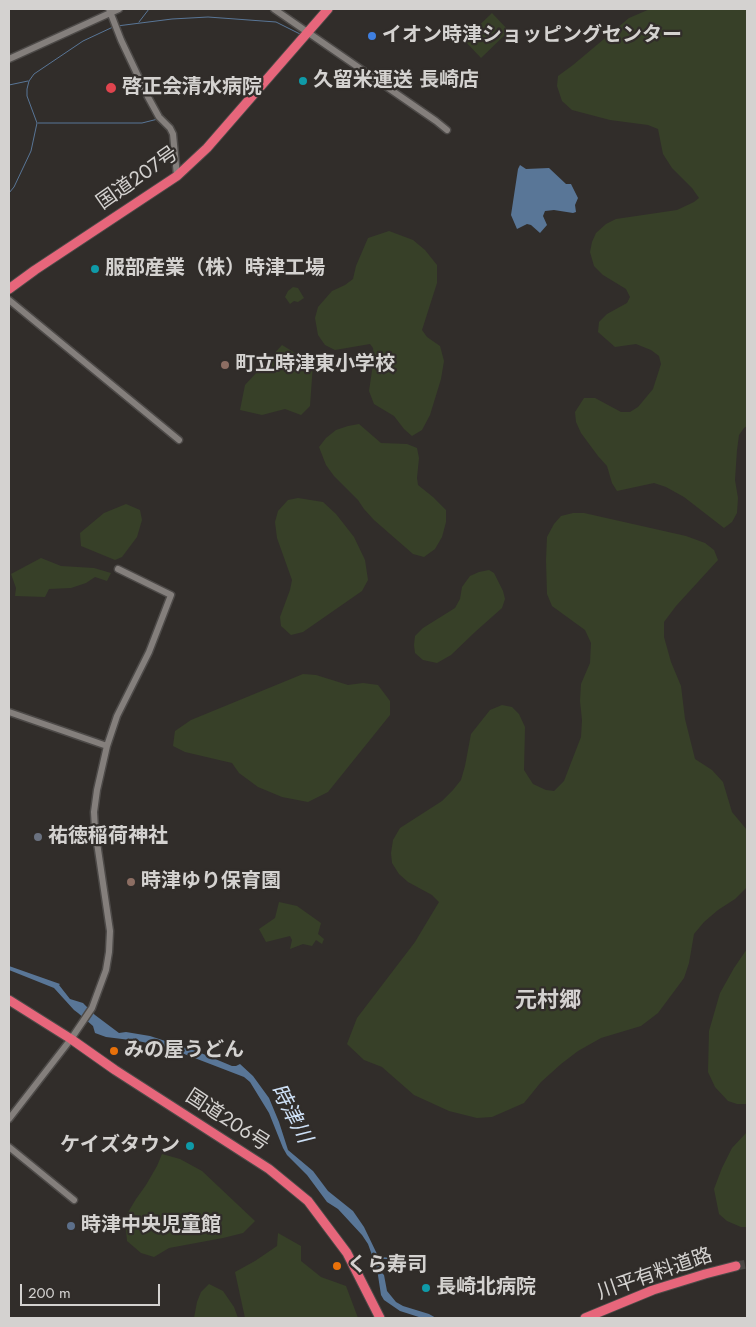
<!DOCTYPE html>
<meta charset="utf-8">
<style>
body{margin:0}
#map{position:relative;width:756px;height:1327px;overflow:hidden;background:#312d2a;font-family:Jost,sans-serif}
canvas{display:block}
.frame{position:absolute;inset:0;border:10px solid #d4d2d0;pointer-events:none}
.scale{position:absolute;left:20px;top:1284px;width:140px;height:22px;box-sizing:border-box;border:2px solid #d4d2d0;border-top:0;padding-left:6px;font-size:15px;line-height:18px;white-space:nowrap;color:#d4d2d0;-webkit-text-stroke:4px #312d2a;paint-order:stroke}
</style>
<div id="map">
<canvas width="756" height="1327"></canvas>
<div class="frame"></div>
<div class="scale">200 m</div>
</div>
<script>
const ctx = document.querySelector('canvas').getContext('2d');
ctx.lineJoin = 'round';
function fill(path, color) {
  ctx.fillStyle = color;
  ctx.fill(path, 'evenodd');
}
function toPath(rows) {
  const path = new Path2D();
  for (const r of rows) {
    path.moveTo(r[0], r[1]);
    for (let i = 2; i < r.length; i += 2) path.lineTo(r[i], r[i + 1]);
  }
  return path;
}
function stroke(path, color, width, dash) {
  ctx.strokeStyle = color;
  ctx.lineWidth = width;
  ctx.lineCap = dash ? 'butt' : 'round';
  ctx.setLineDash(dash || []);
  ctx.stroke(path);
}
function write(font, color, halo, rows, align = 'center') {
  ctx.font = font + ' Jost,"Noto Sans JP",sans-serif';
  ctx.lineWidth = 4.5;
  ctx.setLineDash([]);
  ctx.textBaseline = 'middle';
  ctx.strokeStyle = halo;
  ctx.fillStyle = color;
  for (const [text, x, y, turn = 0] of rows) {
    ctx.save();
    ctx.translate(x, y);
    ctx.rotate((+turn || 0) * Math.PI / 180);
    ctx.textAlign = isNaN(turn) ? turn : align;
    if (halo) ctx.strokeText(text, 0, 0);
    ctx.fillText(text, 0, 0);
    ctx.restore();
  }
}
const green = toPath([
 [650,9,747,9,747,426,744,428,739,435,737,450,735,480,738,498,737,513,732,522,724,528,684,497,666,487,654,483,617,491,612,483,607,466,598,456,581,433,576,422,575,412,584,398,595,398,621,412,630,412,638,407,653,389,661,364,659,356,651,350,636,344,615,347,598,332,599,322,607,314,627,303,630,297,626,289,603,275,594,266,590,252,592,242,596,233,606,224,616,219,677,210,694,202,699,198,692,188,672,168,663,154,658,129,648,125,610,120,572,110,562,101,557,86,558,76,573,65,629,18],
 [492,13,509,31,481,58,464,40],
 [389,231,413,240,425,250,437,265,437,283,422,330,427,337,440,346,444,361,441,379,430,415,422,430,412,436,404,429,394,416,374,404,369,391,374,357,373,348,370,344,335,350,325,345,318,335,315,318,318,307,332,291,345,285,353,279,356,266,368,238],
 [293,287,298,288,304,298,298,302,294,301,290,304,285,297,288,291],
 [282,345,313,364,310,406,301,415,285,409,262,415,240,410,245,385],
 [359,424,381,443,407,444,417,448,419,458,417,478,418,485,433,497,446,510,446,522,442,537,435,549,424,557,413,554,374,520,364,509,358,500,334,476,326,465,319,447,326,438,336,430,348,426],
 [298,498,323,502,336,514,354,537,365,560,368,580,362,591,303,632,291,635,281,626,280,617,290,590,292,580,277,538,275,522,278,511,288,500],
 [126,504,140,510,142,520,137,537,122,557,115,560,81,546,80,533,104,513],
 [573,513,584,513,686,536,705,543,714,550,718,560,676,606,664,622,664,637,671,662,681,686,685,719,695,759,712,770,723,782,732,812,747,830,747,887,735,899,718,910,704,922,694,934,689,963,684,978,658,1013,641,1026,601,1038,578,1051,561,1064,541,1082,524,1103,492,1117,477,1118,449,1111,414,1095,382,1067,364,1060,347,1044,357,1018,415,942,439,902,432,895,408,882,399,874,392,863,391,853,393,840,400,828,442,801,453,790,461,780,465,766,471,734,490,710,502,705,512,707,519,714,525,727,524,770,533,784,546,790,554,791,564,781,581,737,582,720,580,701,581,684,590,663,591,643,585,630,552,606,547,594,546,560,547,537,554,524,561,516],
 [41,558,61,566,94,568,111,573,107,581,95,577,86,583,71,588,49,589,45,597,15,596,16,588,11,574],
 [489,570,494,573,503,591,505,599,502,608,475,632,451,655,437,663,423,660,415,653,414,645,415,636,423,628,455,608,460,599,462,587,470,576,479,572],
 [303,674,316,675,348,685,363,683,378,685,390,701,390,715,328,792,308,802,282,797,258,787,239,773,232,763,185,752,173,746,175,731,191,720],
 [279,902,297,906,321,923,318,934,324,939,322,944,316,940,312,946,303,944,290,949,292,940,290,936,266,942,259,929,275,918],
 [747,949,747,1104,737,1104,728,1101,715,1087,708,1072,709,1031,720,993,734,968],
 [747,1132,747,1227,741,1227,727,1221,719,1214,714,1189,722,1168,732,1148],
 [162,1154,180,1159,202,1171,255,1221,243,1233,223,1238,169,1248,154,1257,141,1253,127,1241,126,1230,127,1214,136,1199,146,1185,157,1166],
 [278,1233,301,1246,301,1261,321,1277,346,1286,358,1318,245,1318,235,1272,255,1261,277,1246],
 [209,1284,223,1291,234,1307,238,1318,194,1318,197,1302,201,1292]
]);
const water = toPath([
 [520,165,526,169,549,168,566,184,571,184,578,198,575,205,576,212,573,213,554,210,545,211,543,216,547,225,540,233,531,225,527,224,517,229,511,215,518,169],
 [9,966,60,984,59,985,70,999,83,1003,95,1015,119,1033,126,1032,150,1036,196,1051,232,1066,236,1066,240,1064,253,1076,269,1098,279,1122,288,1150,313,1171,328,1191,353,1211,364,1227,377,1254,379,1257,395,1258,394,1259,379,1259,381,1272,384,1275,387,1291,396,1302,403,1306,429,1314,436,1318,422,1318,400,1311,384,1300,381,1295,377,1269,368,1244,362,1235,338,1209,327,1202,307,1175,287,1155,283,1148,269,1113,250,1082,244,1077,166,1047,138,1041,106,1037,95,1033,93,1026,78,1013,74,1010,54,988,9,970]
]);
const stream = toPath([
 [139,22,149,9],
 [117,26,172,19,208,17,276,22,300,34],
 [9,85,28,81],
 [38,123,142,123,158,119],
 [9,193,14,187,31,151,37,123,27,96,27,89,29,81,34,74,83,41,113,27]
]);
const highwayTunnel = toPath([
 [736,1266,747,1264]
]);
const minor = toPath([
 [109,9,121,40,148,97,159,117,170,128,173,134,177,176],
 [274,9,436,121,447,130],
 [9,59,119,9],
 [9,300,179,440],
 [9,712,107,746],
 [9,1119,71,1039,92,1008,106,970,109,952,110,931,95,829,94,812,97,790,107,746,117,716,149,652,171,595,118,569],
 [9,1147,74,1200]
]);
const highway = toPath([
 [9,289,35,270,177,176,207,148,328,9],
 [9,1000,71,1039,115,1070,269,1169,308,1201,347,1253,380,1318],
 [585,1318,653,1290,705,1274,736,1266]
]);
const markers = [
 [372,36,5,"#3f7fe0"],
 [303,81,5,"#0f9aa8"],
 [111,88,6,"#e0444e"],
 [95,269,5,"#0f9aa8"],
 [225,365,5,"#8d6e63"],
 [38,837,5,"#6b7280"],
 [131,882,5,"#8d6e63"],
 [114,1051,5,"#e8710a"],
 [190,1146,5,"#0f9aa8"],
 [71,1226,5,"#5c6f8a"],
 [337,1266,5,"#e8710a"],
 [426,1288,5,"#0f9aa8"]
];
const poiNames = [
 ["イオン時津ショッピングセンター",382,36],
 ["久留米運送 長崎店",313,81],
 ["啓正会清水病院",122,88],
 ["服部産業（株）時津工場",105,269],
 ["町立時津東小学校",235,365],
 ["祐徳稲荷神社",48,837],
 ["時津ゆり保育園",141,882],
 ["みの屋うどん",124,1051],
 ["ケイズタウン",180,1146,"right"],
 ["時津中央児童館",81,1226],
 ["くら寿司",347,1266],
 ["長崎北病院",436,1288]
];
const streetNames = [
 ["国道207号",138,179,-35],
 ["国道206号",227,1121,33],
 ["川平有料道路",655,1275,-19]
];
const waterNames = [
 ["時津川",290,1114,62]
];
const quarterNames = [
 ["元村郷",548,1002]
];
fill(green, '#374028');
fill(water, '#597697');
stroke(stream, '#597697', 1);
stroke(highwayTunnel, '#494643', 9, [9, 4.5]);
stroke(minor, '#4d4a48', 9);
stroke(highway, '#4d4a48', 11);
stroke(minor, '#847f7c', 6);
stroke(highway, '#e7667b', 9);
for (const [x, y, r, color] of markers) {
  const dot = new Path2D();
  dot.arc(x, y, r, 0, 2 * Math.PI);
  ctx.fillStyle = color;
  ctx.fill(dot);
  stroke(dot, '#312d2a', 2);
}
write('bold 20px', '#d4d2d0', '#312d2a', poiNames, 'left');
write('20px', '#d4d2d0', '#312d2a', streetNames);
write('italic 21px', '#cee1f7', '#312d2a', waterNames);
write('bold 22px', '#d4d2d0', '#312d2a', quarterNames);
</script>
